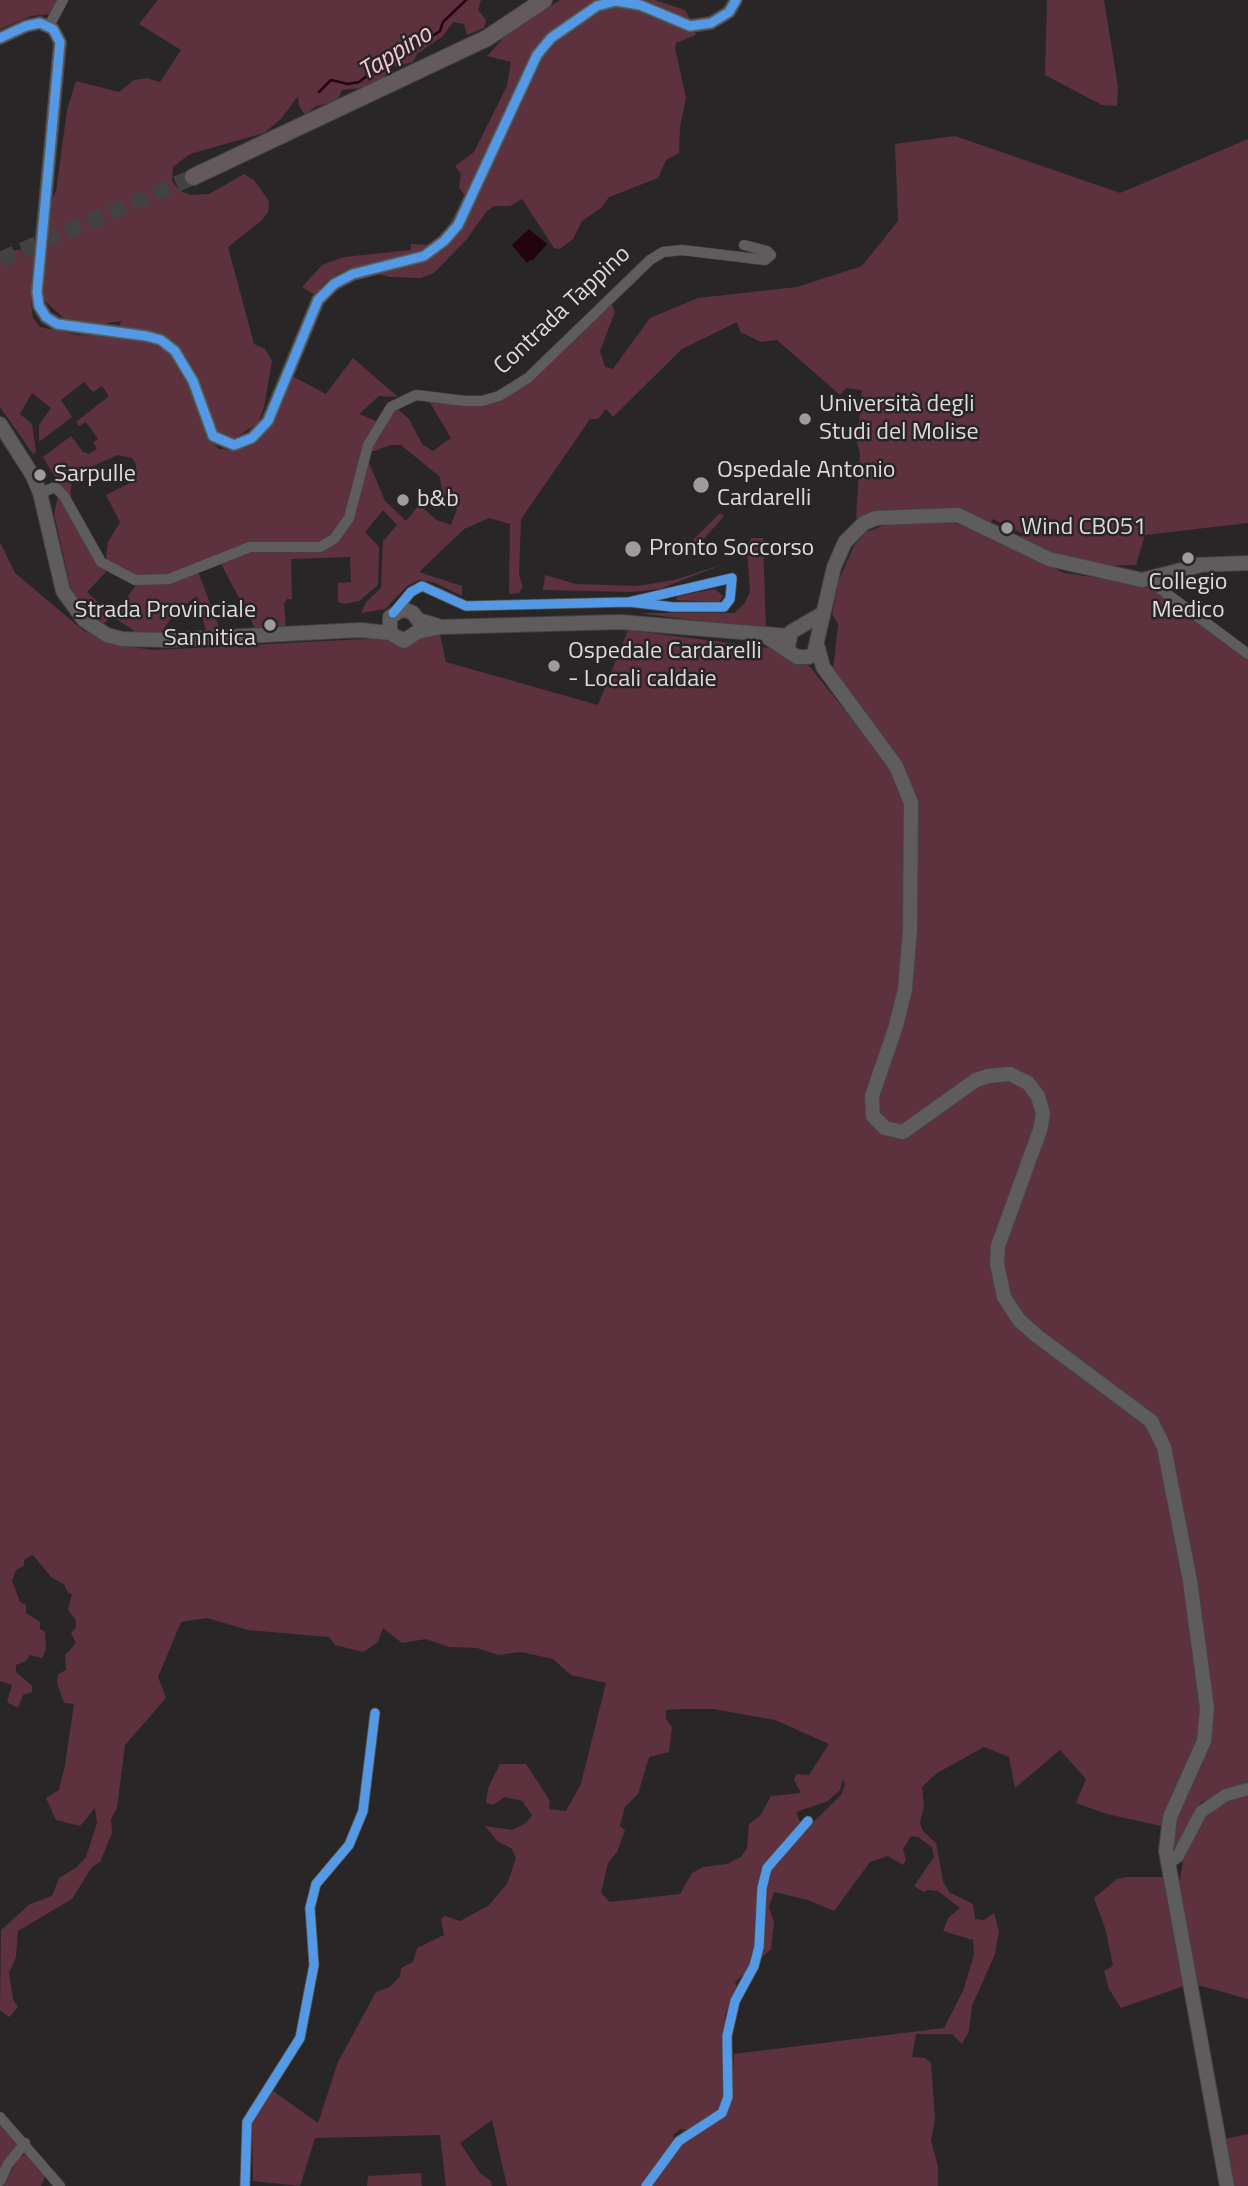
<!DOCTYPE html>
<meta charset="utf-8">
<style>
body{margin:0}
canvas{display:block;background:#282627}
</style>
<canvas width="1248" height="2186"></canvas>
<script>
const ctx = document.querySelector('canvas').getContext('2d');
ctx.lineJoin = 'round';
function fill(path, color) {
  ctx.fillStyle = color;
  ctx.fill(path, 'evenodd');
}
function toPath(rows) {
  const path = new Path2D();
  for (const r of rows) {
    path.moveTo(r[0], r[1]);
    for (let i = 2; i < r.length; i += 2) path.lineTo(r[i], r[i + 1]);
  }
  return path;
}
function stroke(path, color, width, dash) {
  ctx.strokeStyle = color;
  ctx.lineWidth = width;
  ctx.lineCap = dash ? 'butt' : 'round';
  ctx.setLineDash(dash || []);
  ctx.stroke(path);
}
function write(font, color, halo, rows, align = 'center') {
  ctx.font = font + ' "Titillium Web",sans-serif';
  ctx.lineWidth = 5;
  ctx.setLineDash([]);
  ctx.textBaseline = 'middle';
  ctx.strokeStyle = halo;
  ctx.fillStyle = color;
  for (const [text, x, y, turn = 0] of rows) {
    ctx.save();
    ctx.translate(x, y);
    ctx.rotate((+turn || 0) * Math.PI / 180);
    ctx.textAlign = isNaN(turn) ? turn : align;
    if (halo) ctx.strokeText(text, 0, 0);
    ctx.fillText(text, 0, 0);
    ctx.restore();
  }
}
const green = toPath([
 [0,0,58,0,51,14,31,16,0,29],
 [158,0,481,0,478,10,486,20,484,28,467,35,464,24,453,22,443,36,417,54,413,62,388,68,385,76,377,82,360,88,342,90,337,102,316,106,305,115,299,106,298,96,281,119,264,133,190,154,173,167,172,181,179,190,190,195,209,194,244,174,254,180,269,201,268,212,261,221,228,247,254,344,265,349,272,361,264,407,258,423,235,438,229,440,218,434,215,427,203,428,210,441,219,449,237,450,247,446,290,375,326,394,353,358,398,397,379,396,359,414,381,423,394,410,399,410,409,419,422,444,433,451,451,438,429,401,499,400,516,391,611,302,615,312,600,351,605,367,613,369,650,318,698,298,797,287,862,266,898,221,895,144,955,136,1120,193,1248,139,1248,523,1145,535,1136,565,1094,566,1053,554,1021,538,1023,534,993,519,990,523,952,508,897,510,856,518,860,453,857,443,862,390,846,388,840,395,777,340,761,342,740,332,737,322,682,349,613,417,606,409,598,419,590,419,521,519,519,575,523,587,519,593,509,594,510,524,489,518,464,529,419,572,462,586,462,596,433,582,419,580,407,586,385,609,361,613,366,602,381,588,383,541,397,525,383,510,365,532,379,547,378,585,359,601,345,604,338,602,338,583,351,582,350,557,291,559,292,599,287,599,284,604,286,626,255,628,221,564,198,571,220,630,206,631,197,596,176,611,160,634,139,634,112,616,103,624,86,610,71,589,54,514,58,496,86,545,106,572,87,592,110,613,125,601,140,579,109,564,106,556,108,542,120,522,106,495,132,482,136,477,136,464,132,458,118,455,72,475,70,502,43,457,71,436,83,452,89,454,97,449,93,442,98,439,86,422,79,426,76,422,109,396,102,386,93,392,84,382,61,400,72,417,39,442,39,425,51,408,32,393,20,414,32,424,36,452,33,454,0,407,0,252,35,248,31,303,33,318,40,327,78,335,117,337,121,321,97,325,66,320,46,302,42,290,47,213,56,191,67,110,76,81,119,92,134,80,147,78,160,82,181,50,139,24],
 [390,445,401,445,440,477,443,498,457,509,451,525,437,520,419,505,406,521,385,501,364,451,375,451],
 [560,0,655,0,685,10,688,15,696,35,676,43,675,48,686,98,680,127,679,153,666,160,658,178,609,197,601,208,582,221,573,239,560,249,554,248,522,199,510,206,494,206,486,212,467,239,434,273,421,278,390,277,378,274,364,266,340,272,324,283,315,295,302,287,322,265,344,257,411,250,411,244,431,245,442,238,465,196,459,187,461,174,455,166,474,152,507,86,511,62,487,56,508,33],
 [1047,0,1104,0,1118,87,1117,106,1102,105,1045,75],
 [720,513,724,516,695,549,666,553,676,544,691,542],
 [948,521,977,530,1064,573,1146,585,1248,656,1248,1784,1201,1802,1175,1847,1171,1846,1176,1787,1161,1826,1107,1814,1076,1803,1086,1779,1060,1750,1015,1788,1009,1757,984,1747,937,1773,922,1787,924,1806,920,1822,922,1830,936,1843,943,1881,949,1892,973,1904,975,1919,984,1920,994,1913,999,1931,995,1954,972,2006,969,2031,962,2044,952,2034,916,2034,912,2057,925,2058,931,2063,935,2119,931,2141,938,2166,938,2186,650,2186,680,2146,731,2101,734,2054,944,2028,963,1991,974,1955,973,1940,943,1931,948,1918,960,1908,938,1891,928,1890,924,1892,914,1886,934,1857,932,1847,918,1837,911,1836,903,1849,906,1860,903,1865,888,1856,870,1862,834,1911,808,1900,774,1892,769,1907,774,1923,771,1949,735,1982,737,1989,725,2015,724,2098,718,2110,691,2131,681,2129,674,2134,673,2141,642,2186,507,2186,492,2120,460,2143,480,2173,491,2181,492,2186,446,2186,440,2135,315,2138,300,2186,253,2181,252,2128,255,2114,273,2091,318,2123,338,2062,376,1992,390,1987,400,1976,401,1968,413,1962,417,1948,444,1935,441,1919,445,1916,460,1921,488,1906,507,1884,516,1858,511,1848,497,1841,485,1826,512,1830,526,1823,532,1815,522,1801,505,1797,493,1805,486,1803,488,1788,500,1764,526,1764,550,1801,549,1809,566,1811,581,1784,606,1683,571,1675,553,1659,521,1652,498,1655,477,1648,449,1647,426,1639,402,1643,383,1628,378,1642,363,1652,335,1645,329,1637,248,1630,207,1618,181,1622,158,1677,166,1698,125,1745,117,1808,111,1819,112,1833,100,1862,92,1867,72,1899,18,1931,16,1957,9,1973,13,1999,18,2007,9,2017,0,2010,1,1930,30,1904,52,1896,59,1878,77,1867,86,1857,97,1823,95,1808,80,1826,56,1820,46,1798,59,1790,65,1765,74,1704,64,1703,57,1683,58,1674,66,1670,65,1655,76,1643,71,1633,76,1628,76,1620,68,1610,72,1594,68,1593,64,1584,52,1578,33,1555,24,1560,24,1566,16,1570,12,1581,20,1602,26,1605,26,1613,40,1622,40,1629,45,1632,46,1649,42,1658,30,1655,26,1661,16,1665,16,1672,32,1686,32,1692,23,1695,18,1708,7,1702,12,1685,0,1681,0,542,15,573,84,631,118,645,154,650,440,635,446,662,598,705,628,630,776,649,810,667,877,750,833,670,838,624,832,614,839,580,854,546,866,532,885,525],
 [684,1709,713,1709,775,1720,829,1744,809,1775,796,1774,794,1780,801,1793,771,1796,760,1816,749,1824,747,1848,741,1857,727,1864,703,1867,692,1873,680,1894,610,1902,601,1893,608,1863,617,1852,625,1830,620,1826,625,1807,638,1794,649,1757,669,1752,672,1727,666,1719,666,1710],
 [843,1779,845,1784,841,1795,807,1828,801,1824,796,1812,828,1801,840,1790],
 [751,538,763,538,766,630,639,613,734,613,744,604,750,592,747,549],
 [724,564,660,589,633,592,543,590,545,575,576,584,637,586,674,580],
 [715,589,723,596,719,602,676,600,678,596],
 [1248,1793,1248,1999,1194,1984,1179,1886,1183,1861,1206,1814,1228,1798],
 [1127,1877,1163,1877,1184,1986,1121,2008,1109,1989,1104,1971,1113,1966,1106,1931,1094,1898,1117,1879],
 [0,2121,17,2145,0,2173],
 [1248,2134,1248,2186,1234,2186,1225,2139],
 [25,2154,46,2175,41,2186,3,2186,18,2159],
 [421,2173,422,2186,367,2186,368,2176]
]);
const water = toPath([
 [529,229,547,244,532,261,530,260,527,263,512,245]
]);
const stream = toPath([
 [319,92,331,80,348,84,359,82,385,62,395,59,410,44,428,39,440,31,443,22,466,0]
]);
const primaryTunnel = toPath([
 [0,260,193,177]
]);
const minor = toPath([
 [49,26,63,0],
 [40,493,55,487,64,496,101,562,135,580,169,579,250,547,320,547,334,539,349,518,368,445,391,407,416,395,465,401,482,401,499,396,528,378,650,260,663,252,682,250,765,260,771,255,767,251,744,245],
 [1147,579,1248,654],
 [394,613,411,592,422,586,466,606,629,602,673,607,724,607,730,599,732,578,629,602],
 [0,2117,60,2186],
 [0,2181,8,2164,25,2143],
 [245,2186,247,2122,300,2038,314,1965,310,1908,316,1884,349,1845,363,1811,375,1713],
 [646,2186,679,2141,722,2113,728,2097,727,2036,735,2001,754,1966,759,1947,762,1888,767,1868,808,1821]
]);
const tertiary = toPath([
 [0,38,26,26,40,23,53,29,60,42,37,292,39,306,46,317,57,324,146,336,161,340,175,351,193,381,213,436,234,445,252,438,268,421,318,300,334,284,353,274,424,256,444,241,458,225,537,55,551,38,597,6,616,1,640,5,690,26,711,23,729,12,736,0],
 [1168,1863,1178,1856,1201,1812,1226,1795,1248,1789]
]);
const secondary = toPath([
 [0,424,33,476,40,493,63,591,84,620,107,635,122,639,169,640,360,630,390,633,404,641,417,632,440,627,620,622,788,636],
 [1195,565,1248,563],
 [390,633,390,617,403,609,413,613,418,620,438,626],
 [767,637,797,657,809,657,814,654,834,567,845,542,864,523,876,518,958,515,1049,559,1142,580,1201,565],
 [788,646,791,632,822,614],
 [818,648,823,667,896,766,911,803,910,930,905,989,896,1026,872,1096,873,1116,885,1128,903,1132,976,1080,988,1076,1010,1074,1028,1083,1038,1096,1043,1114,1040,1130,998,1246,997,1264,1004,1297,1019,1320,1037,1336,1151,1421,1164,1447,1190,1581,1207,1708,1204,1741,1170,1817,1166,1851,1227,2186]
]);
const primary = toPath([
 [193,177,487,38,544,0]
]);
const cycleway = toPath([
 [0,38,26,26,40,23,53,29,60,42,37,292,39,306,46,317,57,324,146,336,161,340,175,351,193,381,213,436,234,445,252,438,268,421,318,300,334,284,353,274,424,256,444,241,458,225,537,55,551,38,597,6,616,1,640,5,690,26,711,23,729,12,736,0],
 [393,613,411,592,422,586,466,606,629,602,673,607,724,607,730,599,732,578,629,602],
 [245,2186,247,2122,300,2038,314,1965,310,1908,316,1884,349,1845,363,1811,375,1713],
 [646,2186,679,2141,722,2113,728,2097,727,2036,735,2001,754,1966,759,1947,762,1888,767,1868,808,1821]
]);
const markers = [
 [805,419,7,"#9e9b9c"],
 [40,475,7,"#9e9b9c"],
 [701,485,9,"#9e9b9c"],
 [403,500,7,"#9e9b9c"],
 [1007,528,7,"#9e9b9c"],
 [633,549,9,"#9e9b9c"],
 [1188,558,7,"#9e9b9c"],
 [270,625,7,"#9e9b9c"],
 [554,666,7,"#9e9b9c"]
];
const streetNames = [
 ["Contrada Tappino",563,311,-43]
];
const poiNames = [
 ["Università degli",819,405],
 ["Studi del Molise",819,433],
 ["Ospedale Antonio",717,471],
 ["Cardarelli",717,499],
 ["Sarpulle",54,475],
 ["b&b",417,500],
 ["Wind CB051",1021,528],
 ["Pronto Soccorso",649,549],
 ["Collegio",1188,583,"center"],
 ["Medico",1188,611,"center"],
 ["Strada Provinciale",256,611,"right"],
 ["Sannitica",256,639,"right"],
 ["Ospedale Cardarelli",568,652],
 ["- Locali caldaie",568,680]
];
const waterNames = [
 ["Tappino",396,54,-32]
];
fill(green, '#5e313e');
fill(water, '#23030d');
stroke(stream, '#23030d', 2.5);
stroke(primaryTunnel, '#434142', 16, [16, 8]);
stroke(minor, '#464344', 11);
stroke(tertiary, '#464344', 14);
stroke(secondary, '#464344', 16);
stroke(primary, '#464344', 18);
stroke(minor, '#5e5c5d', 10);
stroke(tertiary, '#5e5c5d', 12);
stroke(secondary, '#5e5c5d', 14);
stroke(primary, '#645a5d', 16);
stroke(cycleway, '#5399e6', 9);
for (const [x, y, r, color] of markers) {
  const dot = new Path2D();
  dot.arc(x, y, r, 0, 2 * Math.PI);
  ctx.fillStyle = color;
  ctx.fill(dot);
  stroke(dot, '#292526', 2.5);
}
write('24px', '#dddadb', '#292526', streetNames);
write('24px', '#dddadb', '#292526', poiNames, 'left');
write('italic 26px', '#f7c5d1', '#292526', waterNames);
</script>
